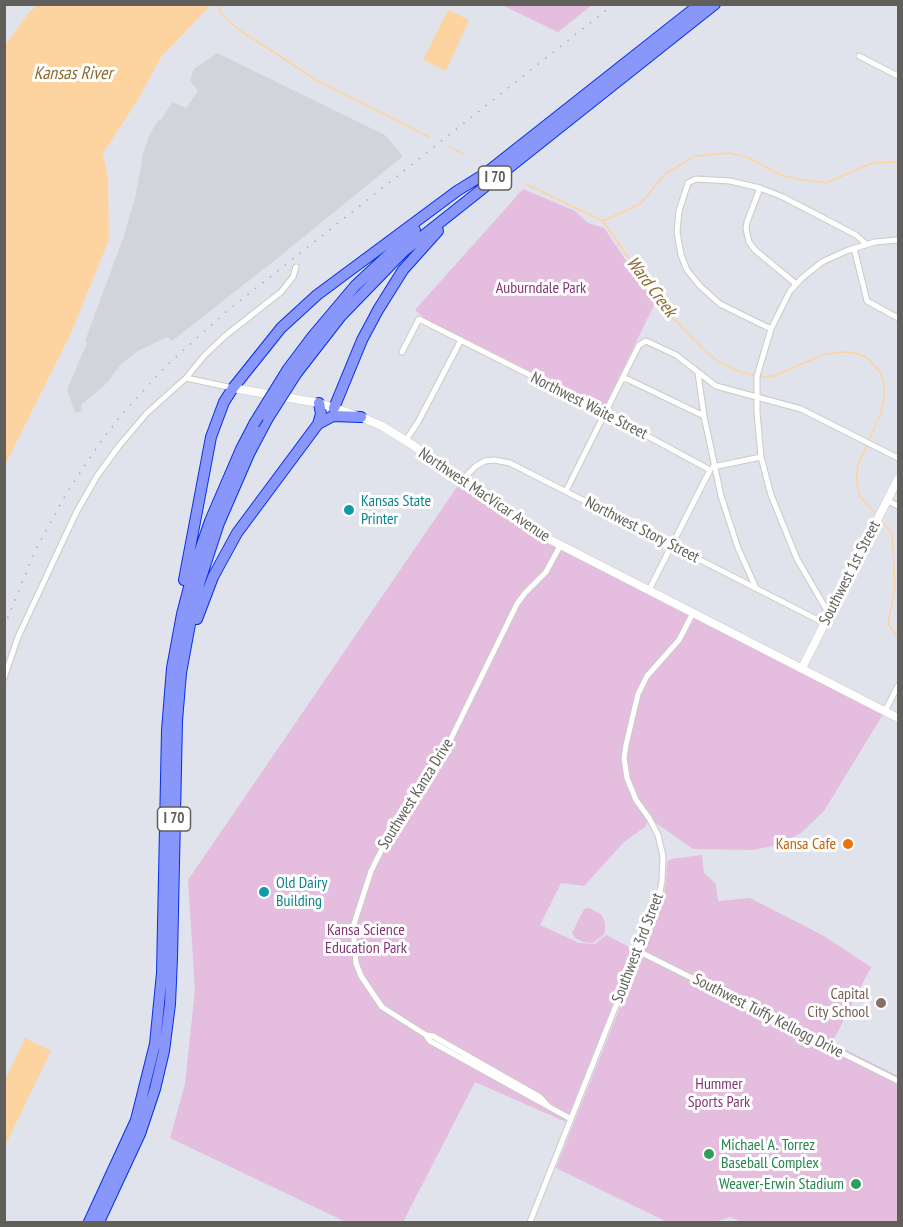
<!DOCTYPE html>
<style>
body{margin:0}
#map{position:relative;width:903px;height:1227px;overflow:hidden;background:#e0e2ec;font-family:"PT Sans Narrow",sans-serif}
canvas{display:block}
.frame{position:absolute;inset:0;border:6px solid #615f59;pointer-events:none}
</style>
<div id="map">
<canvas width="903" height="1227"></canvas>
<div class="frame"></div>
</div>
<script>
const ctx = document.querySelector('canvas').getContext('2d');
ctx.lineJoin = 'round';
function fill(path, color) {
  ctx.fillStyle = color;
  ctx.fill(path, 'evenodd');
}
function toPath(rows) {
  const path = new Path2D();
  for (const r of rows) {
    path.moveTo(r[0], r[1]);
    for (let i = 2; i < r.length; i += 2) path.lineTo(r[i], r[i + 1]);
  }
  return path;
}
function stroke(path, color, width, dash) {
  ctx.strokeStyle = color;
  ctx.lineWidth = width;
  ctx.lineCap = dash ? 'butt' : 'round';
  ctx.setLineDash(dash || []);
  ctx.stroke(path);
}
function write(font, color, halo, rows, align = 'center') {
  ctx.font = font + ' "PT Sans Narrow",sans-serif';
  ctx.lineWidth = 6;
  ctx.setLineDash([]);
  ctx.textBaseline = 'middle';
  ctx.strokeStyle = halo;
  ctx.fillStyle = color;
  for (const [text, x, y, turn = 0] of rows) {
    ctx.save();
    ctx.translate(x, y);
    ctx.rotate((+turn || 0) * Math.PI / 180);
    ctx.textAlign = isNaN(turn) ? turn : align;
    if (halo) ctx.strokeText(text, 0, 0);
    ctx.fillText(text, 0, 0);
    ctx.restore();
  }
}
const industrial = toPath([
 [217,53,385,135,403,156,279,257,172,341,168,337,163,339,138,351,121,364,107,383,81,405,82,411,75,413,67,390,87,343,85,341,124,236,136,194,143,154,149,136,158,120,161,120,172,102,186,108,198,91,190,81,194,69]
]);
const green = toPath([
 [502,5,592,5,558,32],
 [523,189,575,211,588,223,604,228,655,303,604,408,428,321,415,310],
 [461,481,560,546,885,711,824,811,801,833,777,845,753,850,693,849,649,818,645,827,624,842,584,886,561,883,540,925,579,943,595,944,606,935,635,950,566,1122,475,1082,403,1222,346,1222,170,1138,185,1084,195,990,188,880],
 [702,855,704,873,716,884,718,901,750,898,824,936,871,967,832,1043,898,1076,898,1222,741,1222,730,1217,715,1222,667,1222,556,1168,662,902,666,883,667,862,671,859],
 [589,908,601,914,605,923,605,932,601,937,592,943,583,942,575,938,572,933,584,909]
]);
const water = toPath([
 [38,5,211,5,161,57,139,98,103,153,108,179,109,240,71,333,5,465,5,45,30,11],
 [448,10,469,20,446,71,423,60],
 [25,1038,51,1051,5,1146,5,1080]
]);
const stream = toPath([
 [218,4,221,14,238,29,316,80,429,137],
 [449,147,463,154],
 [526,184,603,221,630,260,649,280,668,313,706,352,719,362,738,371,756,376],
 [603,221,640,204,665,174,695,156,729,153,747,157,781,175,798,179,826,183,872,163,898,162],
 [760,377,774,376,825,354,841,352,856,353,869,359,880,372,884,383,884,399,880,415,858,465,856,481,860,496,876,515],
 [881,521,892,533,895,586,888,624,898,637]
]);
const street = toPath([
 [859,56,898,76],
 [760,188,747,222,746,229,749,242,755,250,796,284],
 [854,248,867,301,898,318],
 [771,329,720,304,700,286,687,270,681,255,677,232,679,211,688,183,696,179,730,181,760,188,783,197,856,235,866,244],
 [402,352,419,319,605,413,710,470],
 [698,373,704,416,721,496,738,548,756,588],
 [186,378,233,388],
 [622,379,627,379,704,416],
 [406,440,418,422,461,340],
 [713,467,761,457],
 [461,481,476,466,485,461,494,460,510,463,824,623],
 [566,491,639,345,646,341,676,355,716,386,801,409,898,458],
 [888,501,898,506],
 [649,590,710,470],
 [829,614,797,559,771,495,761,457,757,412,757,376,771,329,790,291,802,278,822,262,846,251,875,242,898,240],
 [4,678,18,637,76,513,97,476,119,446,147,413,186,378,204,356,225,336,281,292,293,277,296,267],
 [885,711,898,686],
 [638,951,898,1081],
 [426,1035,430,1041,571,1119],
 [548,1106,540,1097,433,1036,426,1035,382,1007,361,976,356,963,353,927,371,871,396,821,418,788,441,759,517,604,525,593,546,572,560,546],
 [530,1222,659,897,662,881,663,856,658,835,649,818,636,800,627,778,624,758,626,745,638,694,647,676,679,640,693,613]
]);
const secondary = toPath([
 [233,388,319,403,361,417,382,426,414,446,500,510,545,537,898,718],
 [802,668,898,479]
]);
const highway = toPath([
 [486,173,700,4],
 [288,369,312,337,355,286,415,230],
 [296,374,341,316,404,251,715,4],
 [334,408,362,340,378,310,403,270,438,231],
 [318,424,321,414,319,403],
 [184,580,211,437,224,402,233,388,281,328,317,295,457,191,491,170],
 [197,619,213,577,237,533,318,424,333,416,361,417],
 [89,1222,136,1120,155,1044,162,973,167,730,172,668,182,614,194,568,210,521,241,449,254,424],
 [99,1222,140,1134,155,1089,164,1051,170,1004,172,958,177,721,181,673,192,613,200,581,219,523,249,454,268,418]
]);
const rail = toPath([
 [4,627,35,551,66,494,102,440,122,414,167,365,226,312,614,4]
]);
const highwayBridge = toPath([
 [268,418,296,374],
 [254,424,288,369]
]);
const markers = [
 [349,510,6,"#0f9aa8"],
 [848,844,6,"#e8710a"],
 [264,892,6,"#0f9aa8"],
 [881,1003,6,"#8d6e63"],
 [709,1154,6,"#2e9e5b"],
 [856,1184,6,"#2e9e5b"]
];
const shields = [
 [495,178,33],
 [174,819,33]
];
const shieldNames = [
 ["I 70",495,178],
 ["I 70",174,819]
];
const parkNames = [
 ["Auburndale Park",541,288],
 ["Kansa Science",366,930],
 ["Education Park",366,948],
 ["Hummer",719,1084],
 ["Sports Park",719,1102]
];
const streetNames = [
 ["Northwest Waite Street",589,406,27],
 ["Northwest MacVicar Avenue",484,495,34],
 ["Northwest Story Street",642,530,27],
 ["Southwest 1st Street",850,573,-63],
 ["Southwest Kanza Drive",416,794,-58],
 ["Southwest 3rd Street",638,948,-69],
 ["Southwest Tuffy Kellogg Drive",768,1016,27]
];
const cultureNames = [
 ["Kansas State",361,501],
 ["Printer",361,519],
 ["Old Dairy",276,883],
 ["Building",276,901]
];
const foodNames = [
 ["Kansa Cafe",836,844]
];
const educationNames = [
 ["Capital",869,994],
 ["City School",869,1012]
];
const leisureNames = [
 ["Michael A. Torrez",721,1145],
 ["Baseball Complex",721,1163],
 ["Weaver-Erwin Stadium",844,1184,"right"]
];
const waterNames = [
 ["Kansas River",73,74],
 ["Ward Creek",651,287,53]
];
fill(industrial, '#d3d4da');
fill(green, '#e4bddf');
fill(water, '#fdd49f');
stroke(stream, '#fdd49f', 1.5);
stroke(street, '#cbcac4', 7);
stroke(secondary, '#cdcbc4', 9);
stroke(highway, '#042ee9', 12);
stroke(street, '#fff', 5);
stroke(secondary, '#fff', 8);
stroke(highway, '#8997fb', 10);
stroke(rail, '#adadac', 1.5, [1.5, 8]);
stroke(highwayBridge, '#042ee9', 12, []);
stroke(highwayBridge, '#8997fb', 10);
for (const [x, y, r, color] of markers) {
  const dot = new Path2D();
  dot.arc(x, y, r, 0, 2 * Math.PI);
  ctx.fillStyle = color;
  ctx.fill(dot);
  stroke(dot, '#fff', 2);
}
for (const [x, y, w] of shields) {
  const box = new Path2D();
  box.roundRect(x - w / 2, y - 12, w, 24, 4.5);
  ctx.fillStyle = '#fff';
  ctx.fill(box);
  stroke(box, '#615f59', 1.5);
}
write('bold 15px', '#615f59', null, shieldNames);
write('16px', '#843676', '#fff', parkNames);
write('16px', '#615f59', '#fff', streetNames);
write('16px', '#0d838f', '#fff', cultureNames, 'left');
write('16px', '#c56008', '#fff', foodNames, 'right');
write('16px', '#785e54', '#fff', educationNames, 'right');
write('16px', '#27864d', '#fff', leisureNames, 'left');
write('italic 18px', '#8c6c34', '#fff', waterNames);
</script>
